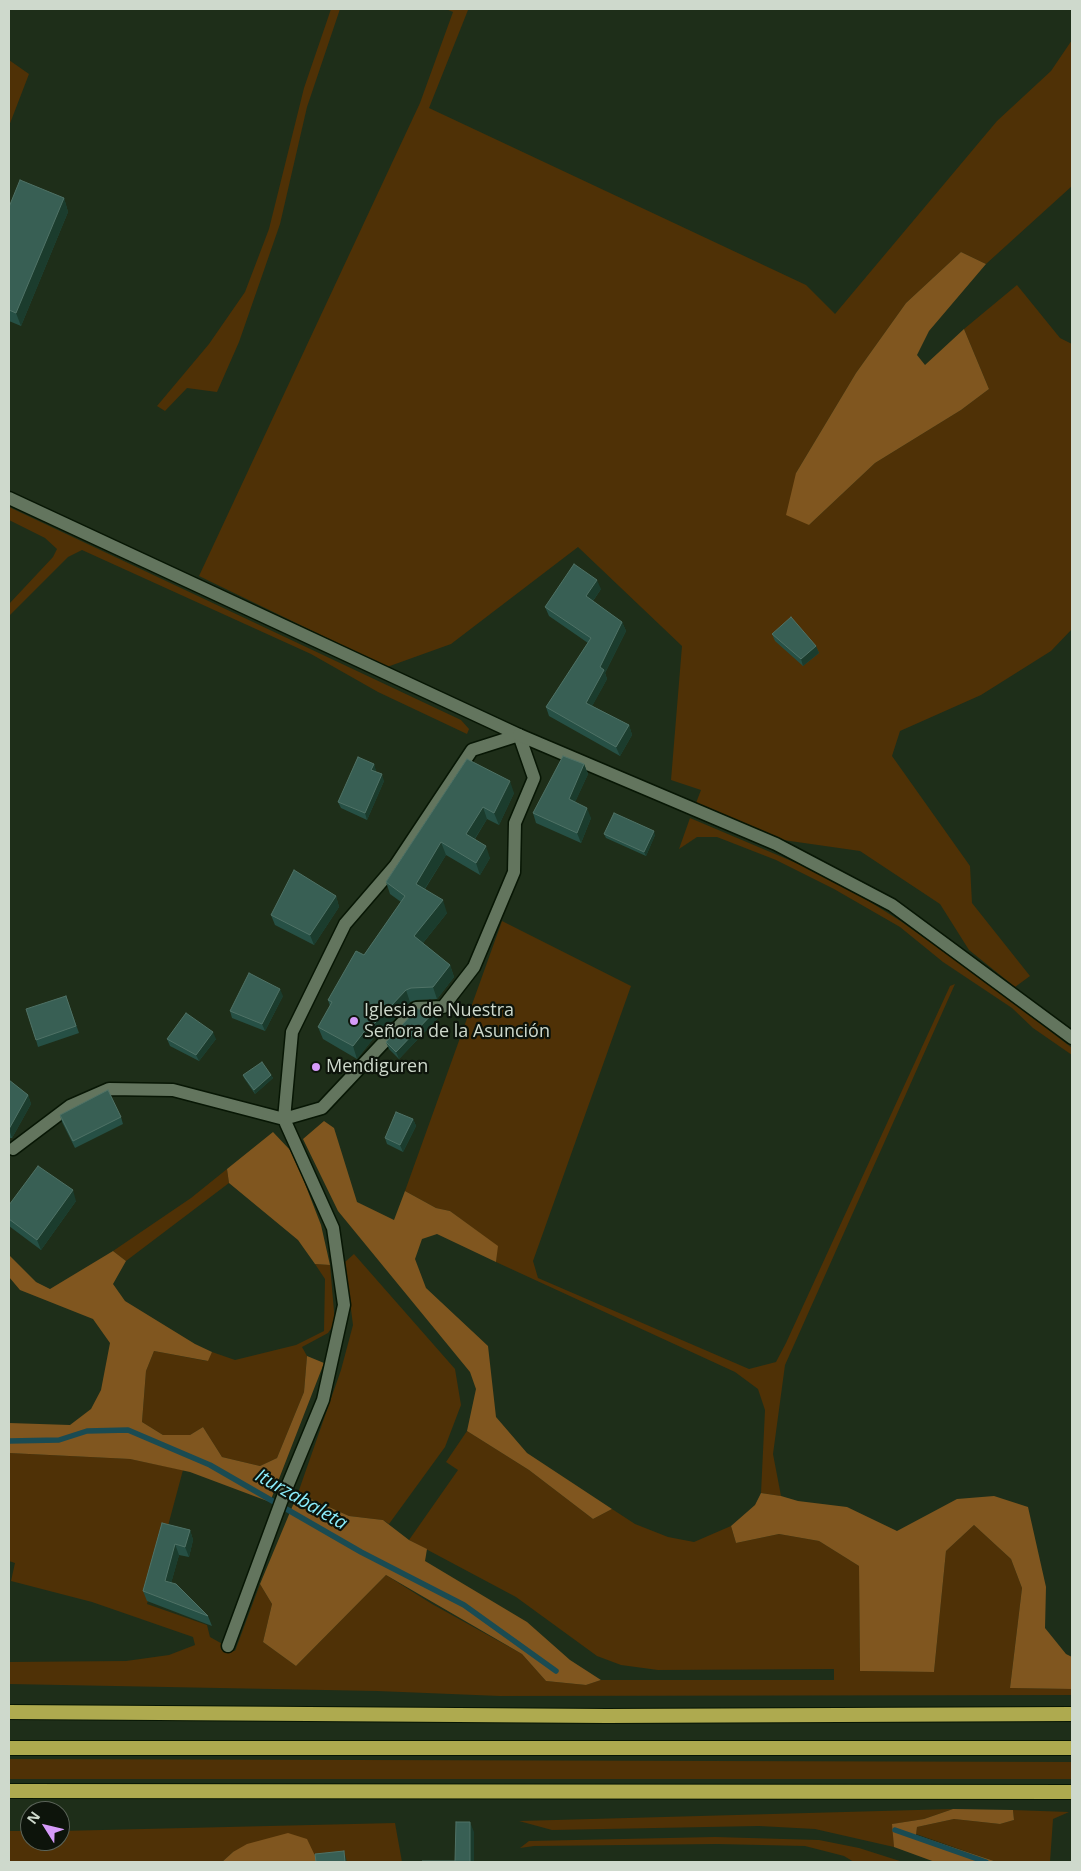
<!DOCTYPE html>
<meta charset="utf-8">
<style>
body{margin:0}
#map{position:relative;width:1081px;height:1871px;overflow:hidden;background:#1e2e19;font-family:"Open Sans",sans-serif}
canvas{display:block}
.frame{position:absolute;inset:0;border:10px solid #ced9cc;pointer-events:none}
.north{position:absolute;left:20px;top:1801px;width:50px;height:50px;box-sizing:border-box;background:#0d140b;border:1px solid #5a6358;border-radius:50%;rotate:306deg;font-size:14px;font-weight:700;line-height:20px;text-align:center;color:#ced9cc}
.north::after{content:'';display:block;margin:auto;width:18px;height:22px;background:#d69bfa;clip-path:polygon(50% 0,100% 100%,50% 72%,0 100%)}
</style>
<div id="map">
<canvas width="1081" height="1871"></canvas>
<div class="frame"></div>
<div class="north">N</div>
</div>
<script>
const ctx = document.querySelector('canvas').getContext('2d');
ctx.lineJoin = 'round';
function fill(path, color) {
  ctx.fillStyle = color;
  ctx.fill(path, 'evenodd');
}
function toPath(rows) {
  const path = new Path2D();
  for (const r of rows) {
    path.moveTo(r[0], r[1]);
    for (let i = 2; i < r.length; i += 2) path.lineTo(r[i], r[i + 1]);
  }
  return path;
}
function stroke(path, color, width, dash) {
  ctx.strokeStyle = color;
  ctx.lineWidth = width;
  ctx.lineCap = dash ? 'butt' : 'round';
  ctx.setLineDash(dash || []);
  ctx.stroke(path);
}
function write(font, color, halo, rows, align = 'center') {
  ctx.font = font + ' "Open Sans",sans-serif';
  ctx.lineWidth = 4.5;
  ctx.setLineDash([]);
  ctx.textBaseline = 'middle';
  ctx.strokeStyle = halo;
  ctx.fillStyle = color;
  for (const [text, x, y, turn = 0] of rows) {
    ctx.save();
    ctx.translate(x, y);
    ctx.rotate((+turn || 0) * Math.PI / 180);
    ctx.textAlign = isNaN(turn) ? turn : align;
    if (halo) ctx.strokeText(text, 0, 0);
    ctx.fillText(text, 0, 0);
    ctx.restore();
  }
}
const green = toPath([
 [331,9,340,9,307,107,280,224,239,342,217,392,187,388,165,411,157,406,209,344,245,292,269,229,304,88],
 [446,9,468,10,429,108,806,285,835,314,997,121,1051,71,1072,40,1072,186,986,264,961,252,906,303,856,373,796,473,809,525,875,463,961,410,989,389,964,329,1017,285,1060,338,1072,344,1072,629,1051,651,981,695,900,731,892,756,970,866,972,903,1030,976,1015,987,969,950,940,904,860,851,783,840,696,803,701,790,671,780,682,646,578,547,451,644,387,667,199,576,420,103,453,12],
 [9,60,29,74,9,126],
 [9,507,461,720,469,729,467,734,378,692,311,654,82,550,68,557,9,616,9,604,53,557,57,549,45,538,9,520],
 [690,818,834,879,902,922,997,990,1072,1048,1072,1055,1033,1028,1012,1008,943,962,900,927,834,889,776,860,717,837,697,837,679,849],
 [502,921,631,986,533,1261,538,1278,749,1369,776,1362,786,1343,950,986,955,984,785,1365,773,1454,781,1496,761,1493,765,1410,758,1389,735,1372,496,1262,497,1246,450,1211,436,1208,405,1191],
 [227,1169,229,1183,126,1261,113,1251,191,1198],
 [354,1254,455,1369,461,1405,445,1447,389,1524,383,1520,349,1516,298,1493,341,1370,353,1325,345,1262],
 [315,1264,330,1265,335,1323,328,1333,302,1347,307,1356,304,1392,277,1458,260,1466,222,1457,203,1427,190,1435,163,1435,142,1422,146,1371,154,1351,207,1361,212,1352,235,1360,296,1345,324,1331,325,1279],
 [467,1431,529,1470,593,1519,612,1509,635,1524,668,1537,694,1542,731,1526,736,1543,779,1534,819,1541,859,1566,860,1671,934,1672,946,1551,974,1525,1011,1559,1022,1588,1010,1688,1072,1689,1072,1695,500,1696,377,1691,9,1684,9,1662,126,1661,169,1655,195,1645,193,1637,92,1602,11,1581,15,1563,9,1561,9,1453,130,1459,183,1470,147,1604,207,1625,210,1637,235,1651,260,1584,272,1604,263,1642,296,1666,386,1575,432,1604,522,1654,546,1681,586,1685,601,1680,834,1680,834,1669,658,1670,621,1665,597,1656,516,1597,409,1540,458,1470,446,1462],
 [9,1759,1072,1762,1072,1779,9,1779],
 [953,1809,924,1819,893,1824,894,1847,815,1829,759,1826,552,1830,519,1821],
 [1013,1810,1069,1812,1053,1819,1050,1862,997,1862,916,1834,917,1827,954,1819,1000,1824,1014,1820],
 [395,1823,402,1862,340,1862,233,1852,222,1862,9,1862,9,1831,30,1831,30,1841,60,1841,60,1831],
 [715,1837,819,1840,859,1848,903,1862,854,1862,844,1856,805,1846,717,1844,534,1846,520,1848,529,1841]
]);
const forest = toPath([
 [961,252,986,264,929,331,917,355,925,365,964,329,989,389,961,410,875,463,809,525,786,515,796,473,856,373,906,303],
 [324,1121,334,1128,357,1202,394,1220,405,1191,436,1208,450,1211,498,1246,496,1262,437,1234,422,1239,415,1259,426,1288,488,1346,496,1417,527,1453,612,1509,593,1519,529,1470,467,1431,476,1389,470,1372,338,1211,303,1139],
 [273,1132,290,1150,302,1176,321,1225,330,1265,315,1264,298,1240,229,1183,227,1169],
 [113,1251,126,1261,113,1284,125,1301,195,1344,212,1352,208,1361,154,1351,146,1371,142,1422,163,1435,190,1435,203,1427,222,1457,260,1466,277,1458,304,1392,307,1356,324,1363,270,1502,190,1472,130,1459,9,1453,9,1423,70,1425,91,1409,101,1390,110,1343,93,1319,20,1290,9,1277,9,1255,36,1282,50,1289],
 [298,1493,349,1516,383,1520,409,1540,427,1549,425,1561,527,1622,570,1660,601,1680,586,1685,546,1681,522,1654,386,1575,296,1666,263,1642,272,1604,260,1584],
 [761,1493,781,1496,798,1501,847,1507,897,1531,957,1499,994,1496,1028,1507,1046,1587,1045,1628,1066,1654,1072,1657,1072,1689,1010,1688,1022,1588,1011,1559,974,1525,946,1551,934,1672,860,1671,859,1566,819,1541,779,1534,736,1543,731,1526,755,1505],
 [953,1809,1013,1810,1014,1820,1000,1824,954,1819,917,1827,916,1835,997,1862,935,1862,894,1847,892,1824,924,1819],
 [288,1833,307,1839,318,1862,222,1862,233,1852,247,1844]
]);
const stream = toPath([
 [9,1441,59,1440,87,1431,128,1430,210,1465,361,1552,464,1605,556,1671],
 [895,1830,986,1862]
]);
const minor = toPath([
 [9,498,519,735,534,778,515,823,514,872,474,967,443,1007,416,1008,322,1108,284,1119,173,1090,109,1089,70,1106,13,1149],
 [228,1646,284,1494,323,1400,344,1305,333,1228,284,1119,292,1032,345,924,395,866,472,750,519,735]
]);
const tertiary = toPath([
 [519,735,776,844,892,905,1072,1038]
]);
const trunk = toPath([
 [9,1712,607,1716,1072,1714],
 [9,1748,1072,1748],
 [9,1791,1072,1792]
]);
const wall = toPath([
 [64,198,68,212,21,326,9,321,9,207],
 [601,589,593,601,622,622,626,631,605,673,607,679,592,706,629,725,632,735,620,756,549,716,546,707,588,643,549,616,545,607],
 [772,634,816,646,819,653,803,666,775,641],
 [467,759,514,793,499,825,487,819,475,839,490,858,480,875,446,855,425,889,447,913,423,943,450,965,454,977,437,999,416,1000,410,1002,378,1037,376,1035,357,1059,323,1039,318,1027,330,1006,328,1000,364,955,401,902,390,894,386,882],
 [374,764,376,772,384,781,367,820,341,808,338,802],
 [584,764,588,774,575,802,591,818,581,843,536,823,533,813],
 [604,834,655,835,646,856,606,838],
 [336,896,339,907,314,945,275,925,271,915],
 [66,996,79,1033,38,1047,36,1040],
 [283,996,265,1031,232,1018,230,1011],
 [435,1011,438,1018,399,1059,389,1049,386,1042],
 [167,1039,216,1039,199,1061,170,1046],
 [243,1075,271,1075,273,1078,255,1094,244,1078],
 [9,1080,28,1095,31,1104,12,1138,9,1138],
 [60,1115,121,1117,123,1124,75,1148,62,1122],
 [413,1119,416,1126,403,1152,387,1144,385,1138],
 [76,1201,41,1250,9,1226,9,1205],
 [162,1523,190,1530,193,1540,189,1557,179,1555,171,1583,208,1616,212,1626,147,1601,143,1591]
]);
const shadedWall = toPath([
 [64,198,68,212,21,326,16,313],
 [597,580,601,589,590,605,586,596],
 [622,622,626,631,605,673,607,679,589,712,586,703,600,667],
 [816,646,819,653,803,666,801,659],
 [629,725,632,735,620,756,616,747],
 [374,764,376,771,374,777,371,770],
 [584,764,588,774,572,809,569,799],
 [382,774,384,781,367,820,365,813],
 [510,781,514,793,499,825,494,813],
 [483,807,487,819,470,846,466,834],
 [587,808,591,818,581,843,577,833],
 [654,831,655,835,646,856,644,852],
 [441,842,446,855,420,896,416,884],
 [486,846,490,858,480,875,476,863],
 [336,896,339,907,314,945,310,935],
 [443,900,447,913,418,949,414,936],
 [450,965,454,977,437,999,433,987],
 [280,989,283,996,265,1031,262,1024],
 [406,990,410,1002,378,1037,373,1025],
 [435,1011,438,1018,399,1059,396,1052],
 [371,1023,376,1035,357,1059,353,1046],
 [213,1032,216,1039,199,1061,196,1055],
 [271,1075,273,1078,255,1094,254,1090],
 [28,1095,31,1104,12,1138,9,1129],
 [413,1119,416,1126,403,1152,400,1145],
 [73,1190,76,1201,41,1250,37,1240],
 [190,1530,193,1540,189,1557,185,1547],
 [175,1544,179,1555,169,1591,165,1581],
 [470,1822,474,1832,474,1862,470,1862],
 [344,1851,347,1862,345,1862]
]);
const building = toPath([
 [20,180,64,198,16,313,9,310,9,207,20,180],
 [574,564,597,580,586,596,622,622,600,667,604,670,586,703,629,725,616,747,546,707,591,638,545,607,574,564],
 [791,617,816,646,801,659,772,634,791,617],
 [563,756,584,764,569,799,587,808,577,833,533,813,563,756],
 [358,757,374,764,371,770,382,774,365,813,338,802,358,757],
 [467,759,510,781,494,813,483,807,466,834,486,846,476,863,441,842,416,884,443,900,414,936,450,965,433,987,411,988,406,990,373,1025,371,1023,353,1046,318,1027,332,1002,328,1000,356,951,364,955,405,896,386,882,467,759],
 [614,813,654,831,644,852,604,834,614,813],
 [294,870,336,896,310,935,271,915,294,870],
 [249,973,280,989,262,1024,230,1011,249,973],
 [66,996,76,1026,36,1040,26,1009,66,996],
 [417,1009,435,1011,396,1052,386,1042,417,1009],
 [186,1013,213,1032,196,1055,167,1039,186,1013],
 [262,1062,271,1075,254,1090,243,1075,262,1062],
 [9,1080,28,1095,9,1129,9,1080],
 [108,1090,121,1117,73,1141,60,1115,108,1090],
 [396,1112,413,1119,400,1145,385,1138,396,1112],
 [38,1166,73,1190,37,1240,9,1219,9,1205,38,1166],
 [162,1523,190,1530,185,1547,175,1544,165,1581,176,1584,208,1616,143,1591,162,1523],
 [456,1822,470,1822,470,1862,422,1862,422,1861,455,1861,456,1822],
 [344,1851,345,1862,316,1862,315,1854,344,1851]
]);
const markers = [
 [354,1021,5,"#d69bfa"],
 [316,1067,5,"#d69bfa"]
];
const poiNames = [
 ["Iglesia de Nuestra",364,1011],
 ["Señora de la Asunción",364,1032],
 ["Mendiguren",326,1067]
];
const waterNames = [
 ["Iturzabaleta",301,1500,30]
];
fill(green, '#4f3106');
fill(forest, '#80561f');
stroke(stream, '#1a4b52', 5.5);
stroke(minor, '#071604', 15);
stroke(tertiary, '#071604', 15);
stroke(trunk, '#071604', 16);
stroke(minor, '#63755e', 12);
stroke(tertiary, '#63755e', 12);
stroke(trunk, '#aeaa4f', 14);
fill(wall, '#265045');
fill(shadedWall, '#1b3c2d');
fill(building, '#385f54');
stroke(building, '#4f7266', 1);
for (const [x, y, r, color] of markers) {
  const dot = new Path2D();
  dot.arc(x, y, r, 0, 2 * Math.PI);
  ctx.fillStyle = color;
  ctx.fill(dot);
  stroke(dot, '#0d140b', 2);
}
write('18px', '#ced9cc', '#0d140b', poiNames, 'left');
write('italic 19px', '#8bedfc', '#0d140b', waterNames);
</script>
